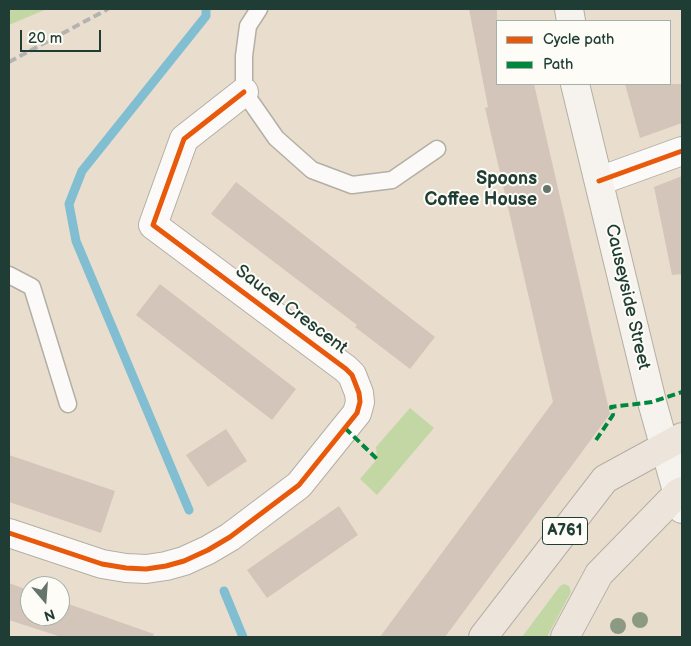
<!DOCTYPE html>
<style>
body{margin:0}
#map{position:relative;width:691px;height:646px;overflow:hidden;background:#e9dece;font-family:"Balsamiq Sans",sans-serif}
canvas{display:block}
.frame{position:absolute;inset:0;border:10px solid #1f3d34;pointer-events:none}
.legend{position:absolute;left:496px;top:20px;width:175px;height:65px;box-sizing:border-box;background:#fdfcf7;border:1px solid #a4b0a9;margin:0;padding:6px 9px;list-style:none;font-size:15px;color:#1f3d34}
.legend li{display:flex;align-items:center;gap:10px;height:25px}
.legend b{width:25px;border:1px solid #a4b0a9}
.north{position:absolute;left:20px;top:576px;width:50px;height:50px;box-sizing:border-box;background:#fdfcf7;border:1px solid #a4b0a9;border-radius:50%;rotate:162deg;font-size:14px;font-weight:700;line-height:20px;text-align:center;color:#1f3d34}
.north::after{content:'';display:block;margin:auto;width:18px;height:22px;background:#66756a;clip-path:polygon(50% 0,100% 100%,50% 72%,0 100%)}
.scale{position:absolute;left:20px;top:30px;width:81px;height:22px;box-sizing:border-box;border:2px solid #1f3d34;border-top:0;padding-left:6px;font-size:15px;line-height:18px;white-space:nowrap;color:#1f3d34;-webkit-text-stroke:4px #fdfcf7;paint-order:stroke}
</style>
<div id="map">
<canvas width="691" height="646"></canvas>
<div class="frame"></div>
<ul class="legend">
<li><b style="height:6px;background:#e8590c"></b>Cycle path</li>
<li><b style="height:6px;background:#00873e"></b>Path</li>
</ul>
<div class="north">N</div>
<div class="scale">20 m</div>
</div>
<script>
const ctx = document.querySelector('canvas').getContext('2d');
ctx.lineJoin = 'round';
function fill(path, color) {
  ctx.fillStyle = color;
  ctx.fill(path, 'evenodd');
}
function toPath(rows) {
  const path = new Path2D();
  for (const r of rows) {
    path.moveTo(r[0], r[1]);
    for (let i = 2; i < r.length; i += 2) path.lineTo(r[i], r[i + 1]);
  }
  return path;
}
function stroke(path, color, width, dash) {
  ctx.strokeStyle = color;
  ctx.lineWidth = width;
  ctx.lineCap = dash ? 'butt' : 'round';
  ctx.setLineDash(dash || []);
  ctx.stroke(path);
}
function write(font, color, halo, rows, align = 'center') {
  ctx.font = font + ' "Balsamiq Sans",sans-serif';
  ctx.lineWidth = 4;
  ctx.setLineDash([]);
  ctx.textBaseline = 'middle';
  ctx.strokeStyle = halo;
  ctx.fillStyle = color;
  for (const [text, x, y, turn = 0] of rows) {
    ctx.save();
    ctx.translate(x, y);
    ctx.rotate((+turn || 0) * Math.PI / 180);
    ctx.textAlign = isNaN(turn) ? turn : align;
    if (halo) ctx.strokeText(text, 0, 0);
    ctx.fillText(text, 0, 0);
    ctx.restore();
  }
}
const green = toPath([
 [9,9,47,9,9,25],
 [410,408,434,428,377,495,360,479,377,459,376,447],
 [564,584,569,586,571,592,547,637,522,637,560,586]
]);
const stream = toPath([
 [189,510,76,241,69,204,82,171,206,16,206,9],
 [224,591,243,637]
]);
const building = toPath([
 [469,9,497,9,497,84,534,84,610,414,445,637,380,637,553,402,485,108,488,107],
 [625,84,682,84,682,123,640,138],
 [682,176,682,274,672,275,654,187],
 [236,182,435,337,410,369,355,327,357,325,211,214],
 [160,284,296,389,272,420,136,315],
 [226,429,247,461,208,487,186,455],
 [9,455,115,491,101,533,9,502],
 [339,506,358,535,267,598,247,570],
 [9,583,30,591,30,616,60,616,60,601,154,634,153,637,61,637,9,620]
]);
const lane = toPath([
 [259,9,248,26,244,56,244,92,276,138,312,170,352,185,392,180,437,149],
 [9,275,32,287,68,404]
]);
const street = toPath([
 [599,181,682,151],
 [9,533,102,564,126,568,146,569,166,566,184,561,208,550,230,537,299,485,357,413,360,402,359,393,352,375,346,369,153,225,184,139,244,92]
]);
const secondary = toPath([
 [569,9,571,21],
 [575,84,652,402,682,509]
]);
const primary = toPath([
 [483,637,605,479,682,437],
 [565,637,599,574,678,493,682,491]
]);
const rail = toPath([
 [9,62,108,9]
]);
const quiet = toPath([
 [345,428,377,459],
 [596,440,613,415,611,407,652,402,682,392]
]);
const cycleway = toPath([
 [599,181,682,151],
 [9,533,102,564,126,568,146,569,166,566,184,561,208,550,230,537,299,485,357,413,360,402,359,393,352,375,346,369,153,225,184,139,244,92]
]);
const trees = [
 [640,620],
 [618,626]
];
const markers = [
 [547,189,5,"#66756a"]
];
const shields = [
 [565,531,45]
];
const shieldNames = [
 ["A761",565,531]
];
const poiNames = [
 ["Spoons",537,179],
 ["Coffee House",537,200]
];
const streetNames = [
 ["Causeyside Street",627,297,77],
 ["Saucel Crescent",291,310,37]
];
fill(green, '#c2d7a3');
stroke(stream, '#82bed2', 9);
fill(building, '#d3c5b9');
stroke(lane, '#b3afa4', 19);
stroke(street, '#b3afa4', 30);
stroke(secondary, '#b3afa4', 30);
stroke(primary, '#b3afa4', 30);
stroke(lane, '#fcfaf8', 16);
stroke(street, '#fcfaf8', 28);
stroke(secondary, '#f6f2ed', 28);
stroke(primary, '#ede5dc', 28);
stroke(rail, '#b3b4b1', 4, [8, 4]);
stroke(quiet, '#00873e', 4, [8, 4]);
stroke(cycleway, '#e8590c', 5);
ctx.fillStyle = '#8c9a84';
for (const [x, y] of trees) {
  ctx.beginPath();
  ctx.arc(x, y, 8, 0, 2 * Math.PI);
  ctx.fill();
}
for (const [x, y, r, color] of markers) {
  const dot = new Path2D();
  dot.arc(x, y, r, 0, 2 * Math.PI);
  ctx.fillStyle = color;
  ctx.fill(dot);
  stroke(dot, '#fdfcf7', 2);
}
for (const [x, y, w] of shields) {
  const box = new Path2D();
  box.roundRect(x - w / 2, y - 13.5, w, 27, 4);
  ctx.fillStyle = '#fdfcf7';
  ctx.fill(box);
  stroke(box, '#1f3d34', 1);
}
write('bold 16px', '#1f3d34', null, shieldNames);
write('bold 18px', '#1f3d34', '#fdfcf7', poiNames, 'right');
write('18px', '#1f3d34', '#fdfcf7', streetNames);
</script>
